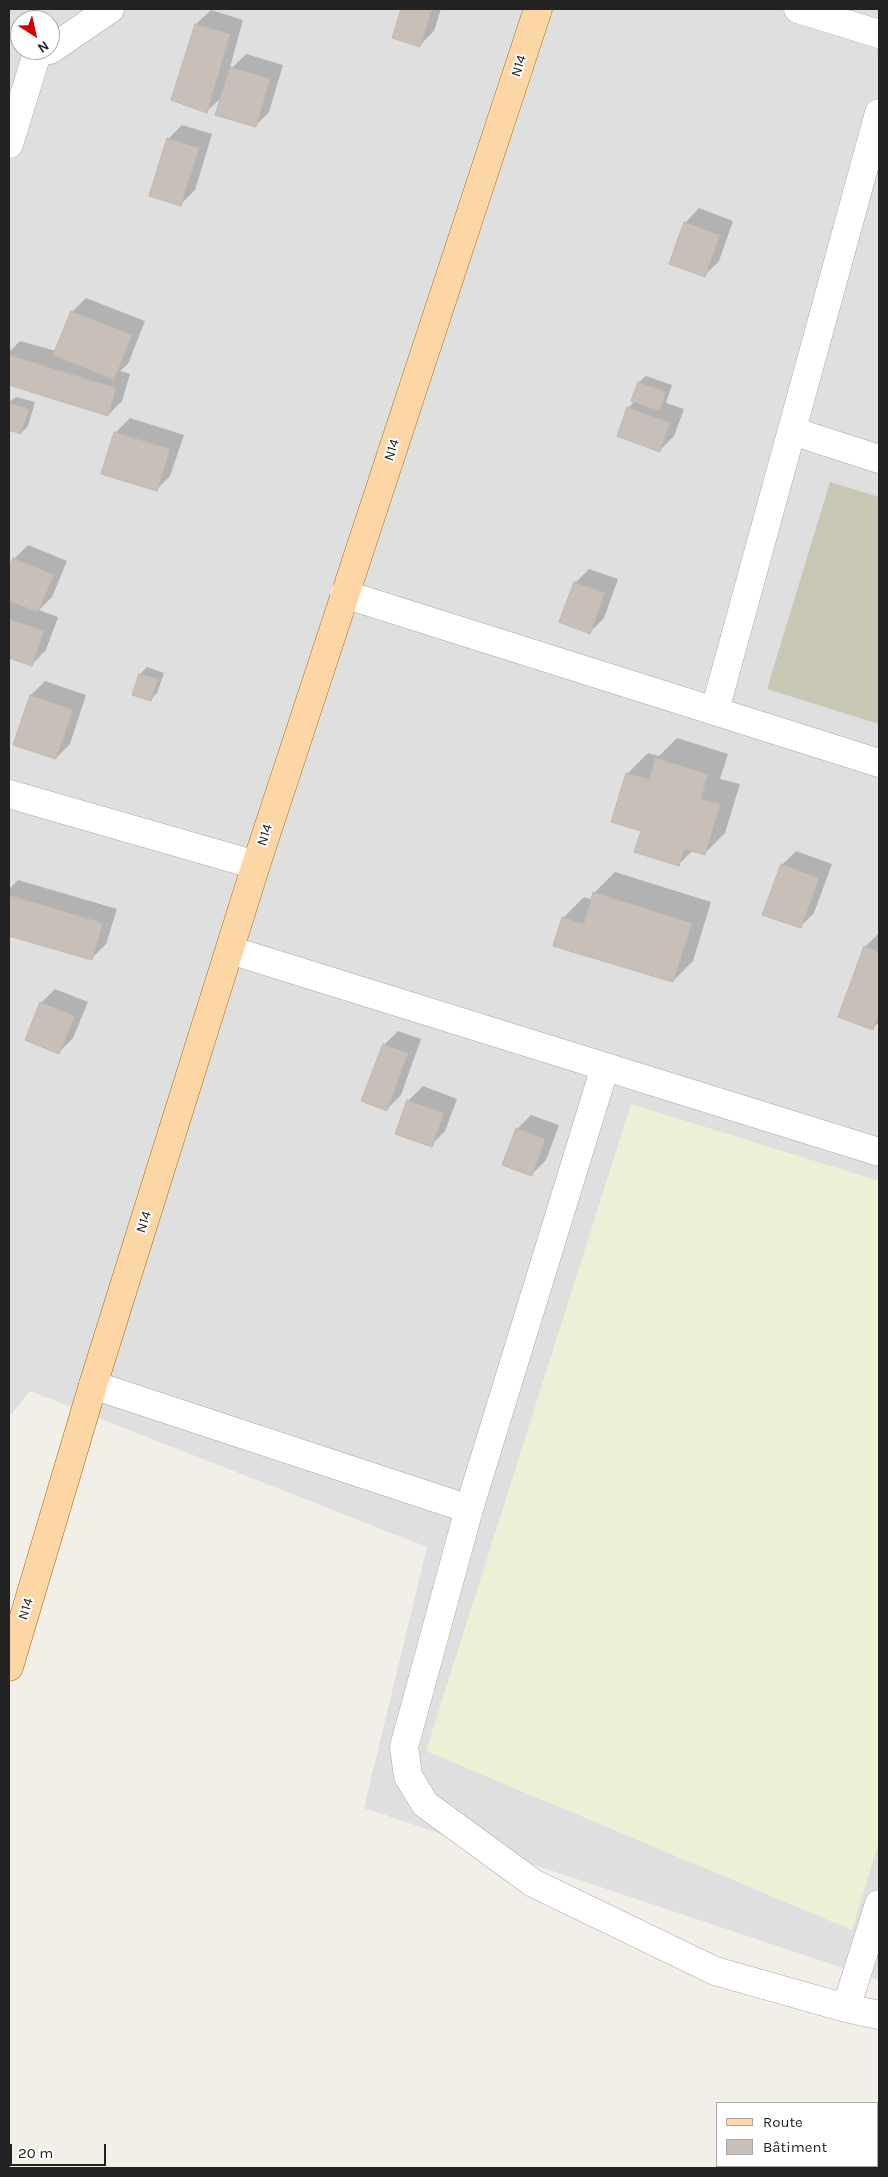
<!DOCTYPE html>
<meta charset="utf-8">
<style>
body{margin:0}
#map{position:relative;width:888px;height:2177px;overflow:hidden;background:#f2efe9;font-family:Karla,sans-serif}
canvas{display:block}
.frame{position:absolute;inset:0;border:10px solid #222;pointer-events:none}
.legend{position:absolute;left:716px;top:2102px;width:162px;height:65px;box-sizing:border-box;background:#fff;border:1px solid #a7a7a7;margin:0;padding:6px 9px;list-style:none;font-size:15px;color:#222}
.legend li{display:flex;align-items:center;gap:10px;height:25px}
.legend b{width:25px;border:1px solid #a7a7a7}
.north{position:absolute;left:10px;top:10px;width:50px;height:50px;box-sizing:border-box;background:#fff;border:1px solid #a7a7a7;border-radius:50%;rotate:145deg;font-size:14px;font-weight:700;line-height:20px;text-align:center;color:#222}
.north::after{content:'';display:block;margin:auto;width:18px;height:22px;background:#d40000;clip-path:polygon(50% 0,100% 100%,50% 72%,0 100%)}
.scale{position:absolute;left:10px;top:2144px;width:96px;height:22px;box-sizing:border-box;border:2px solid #222;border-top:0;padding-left:6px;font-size:15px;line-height:18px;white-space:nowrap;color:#222;-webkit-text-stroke:4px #fff;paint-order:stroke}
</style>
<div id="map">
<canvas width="888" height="2177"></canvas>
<div class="frame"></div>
<ul class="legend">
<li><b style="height:6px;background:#fcd6a4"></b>Route</li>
<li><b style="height:14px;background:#c7bfb8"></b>Bâtiment</li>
</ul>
<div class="north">N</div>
<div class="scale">20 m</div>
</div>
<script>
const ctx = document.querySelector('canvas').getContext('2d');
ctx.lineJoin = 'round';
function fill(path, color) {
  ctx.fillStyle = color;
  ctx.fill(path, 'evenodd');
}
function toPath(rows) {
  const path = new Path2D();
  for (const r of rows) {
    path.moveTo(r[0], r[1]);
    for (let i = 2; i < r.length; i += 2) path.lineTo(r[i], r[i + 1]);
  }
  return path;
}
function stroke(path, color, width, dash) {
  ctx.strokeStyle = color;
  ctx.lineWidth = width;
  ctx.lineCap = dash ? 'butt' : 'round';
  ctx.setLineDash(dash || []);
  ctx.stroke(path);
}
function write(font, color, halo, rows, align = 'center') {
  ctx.font = font + ' Karla,sans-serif';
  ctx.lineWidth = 4;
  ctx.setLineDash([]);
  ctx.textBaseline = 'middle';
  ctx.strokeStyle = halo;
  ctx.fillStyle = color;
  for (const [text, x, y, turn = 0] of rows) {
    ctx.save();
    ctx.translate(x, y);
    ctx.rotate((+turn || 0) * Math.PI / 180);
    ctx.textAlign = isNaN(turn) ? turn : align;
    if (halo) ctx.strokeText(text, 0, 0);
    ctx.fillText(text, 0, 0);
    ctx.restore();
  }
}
const residential = toPath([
 [9,9,879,9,879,1980,364,1808,427,1547,30,1391,9,1417],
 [20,20,50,20,50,50,20,50]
]);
const construction = toPath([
 [830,482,879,497,879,724,767,689]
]);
const farmland = toPath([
 [631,1104,879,1181,879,1841,852,1930,426,1751]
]);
const shadow = toPath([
 [402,9,441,9,434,31,420,45,393,37],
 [211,10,243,20,229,71,246,54,283,65,269,112,255,126,223,96,207,111,196,24],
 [182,125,212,134,195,190,181,204,168,139],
 [699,208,733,221,719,261,705,275,685,223],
 [86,298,145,321,128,364,120,371,130,374,122,401,108,415,9,384,9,352,20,341,56,351,72,312],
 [646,376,672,385,666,403,684,409,674,436,660,450,628,408,635,401,639,382],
 [16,397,35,402,28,426,21,433,9,429,9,402],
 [130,418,184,435,170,476,156,490,115,433],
 [28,545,67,561,52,597,39,610,58,617,46,650,32,664,9,657,9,602,11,600,9,599,9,572,14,559],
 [589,569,618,579,604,618,590,632,575,583],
 [147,667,164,673,157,693,150,700,140,674],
 [45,681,86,695,70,744,56,758,15,744,31,695],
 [677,738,728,754,720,779,740,784,725,833,704,854,693,850,678,865,643,831,627,774,648,753,659,756],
 [796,851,832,864,814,913,800,927,782,865],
 [615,872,711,902,693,961,673,981,563,918,584,897,592,900,594,893],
 [18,880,117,909,106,944,92,958,9,935,9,889],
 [879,933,879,1022,872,1029,865,947],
 [55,989,88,1002,73,1038,59,1052,41,1003],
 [398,1031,421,1039,401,1095,387,1109,384,1045],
 [423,1086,457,1099,445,1131,431,1145,397,1133,409,1100],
 [531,1115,559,1125,546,1160,532,1174,517,1129]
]);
const building = toPath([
 [401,9,432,9,420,47,392,38,401,9],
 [195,24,230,34,207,113,171,100,195,24],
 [230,67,270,79,256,127,215,115,230,67],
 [167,138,199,148,181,206,149,196,167,138],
 [684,222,720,235,705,277,669,264,684,222],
 [71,311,132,335,114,380,53,355,71,311],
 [9,355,116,388,108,416,9,385,9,355],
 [638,382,666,392,659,411,631,401,638,382],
 [9,403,29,409,21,434,9,430,9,403],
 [627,407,670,423,660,452,617,436,627,407],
 [114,432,170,449,157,491,101,474,114,432],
 [13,558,54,575,38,612,9,601,9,569,13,558],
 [574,582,605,593,590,634,559,622,574,582],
 [9,619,44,631,32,666,9,658,9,619],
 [139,674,158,679,151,701,132,695,139,674],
 [30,695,73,710,56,759,13,745,30,695],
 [655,758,708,774,701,799,720,804,705,855,684,849,679,866,634,852,641,831,611,822,626,773,649,779,655,758],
 [781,864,819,878,801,928,762,915,781,864],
 [593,892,692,923,673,982,553,946,562,917,584,924,593,892],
 [9,895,103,923,92,960,9,936,9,895],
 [864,946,879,952,879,1013,873,1030,838,1017,864,946],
 [40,1002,75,1016,59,1054,25,1040,40,1002],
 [383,1044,408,1053,387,1111,361,1101,383,1044],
 [407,1100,444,1113,432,1147,395,1134,407,1100],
 [516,1128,545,1139,532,1176,502,1165,516,1128]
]);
const minor = toPath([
 [798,9,879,34],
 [50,50,110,9],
 [9,144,35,60],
 [792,431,879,459],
 [344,594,879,763],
 [715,710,879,113],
 [9,794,256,865],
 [230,950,879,1152],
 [605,1067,469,1509,404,1747,408,1776,425,1804,533,1883,715,1971,846,2008],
 [93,1385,469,1509],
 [879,1904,846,2008,879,2015]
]);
const primary = toPath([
 [9,1667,93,1385,256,865,538,9]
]);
const streetNames = [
 ["N14",519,66,-72],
 ["N14",392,450,-72],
 ["N14",265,835,-72],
 ["N14",144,1222,-72],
 ["N14",26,1609,-73]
];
fill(residential, '#e0dfdf');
fill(construction, '#c7c7b4');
fill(farmland, '#eef0d5');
fill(shadow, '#0003');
fill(building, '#c7bfb8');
stroke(building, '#c4b6ab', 1);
stroke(minor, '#a9a9a9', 29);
stroke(primary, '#a06b00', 29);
stroke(minor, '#fff', 28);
stroke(primary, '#fcd6a4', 28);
write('14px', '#222', '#fff', streetNames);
</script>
